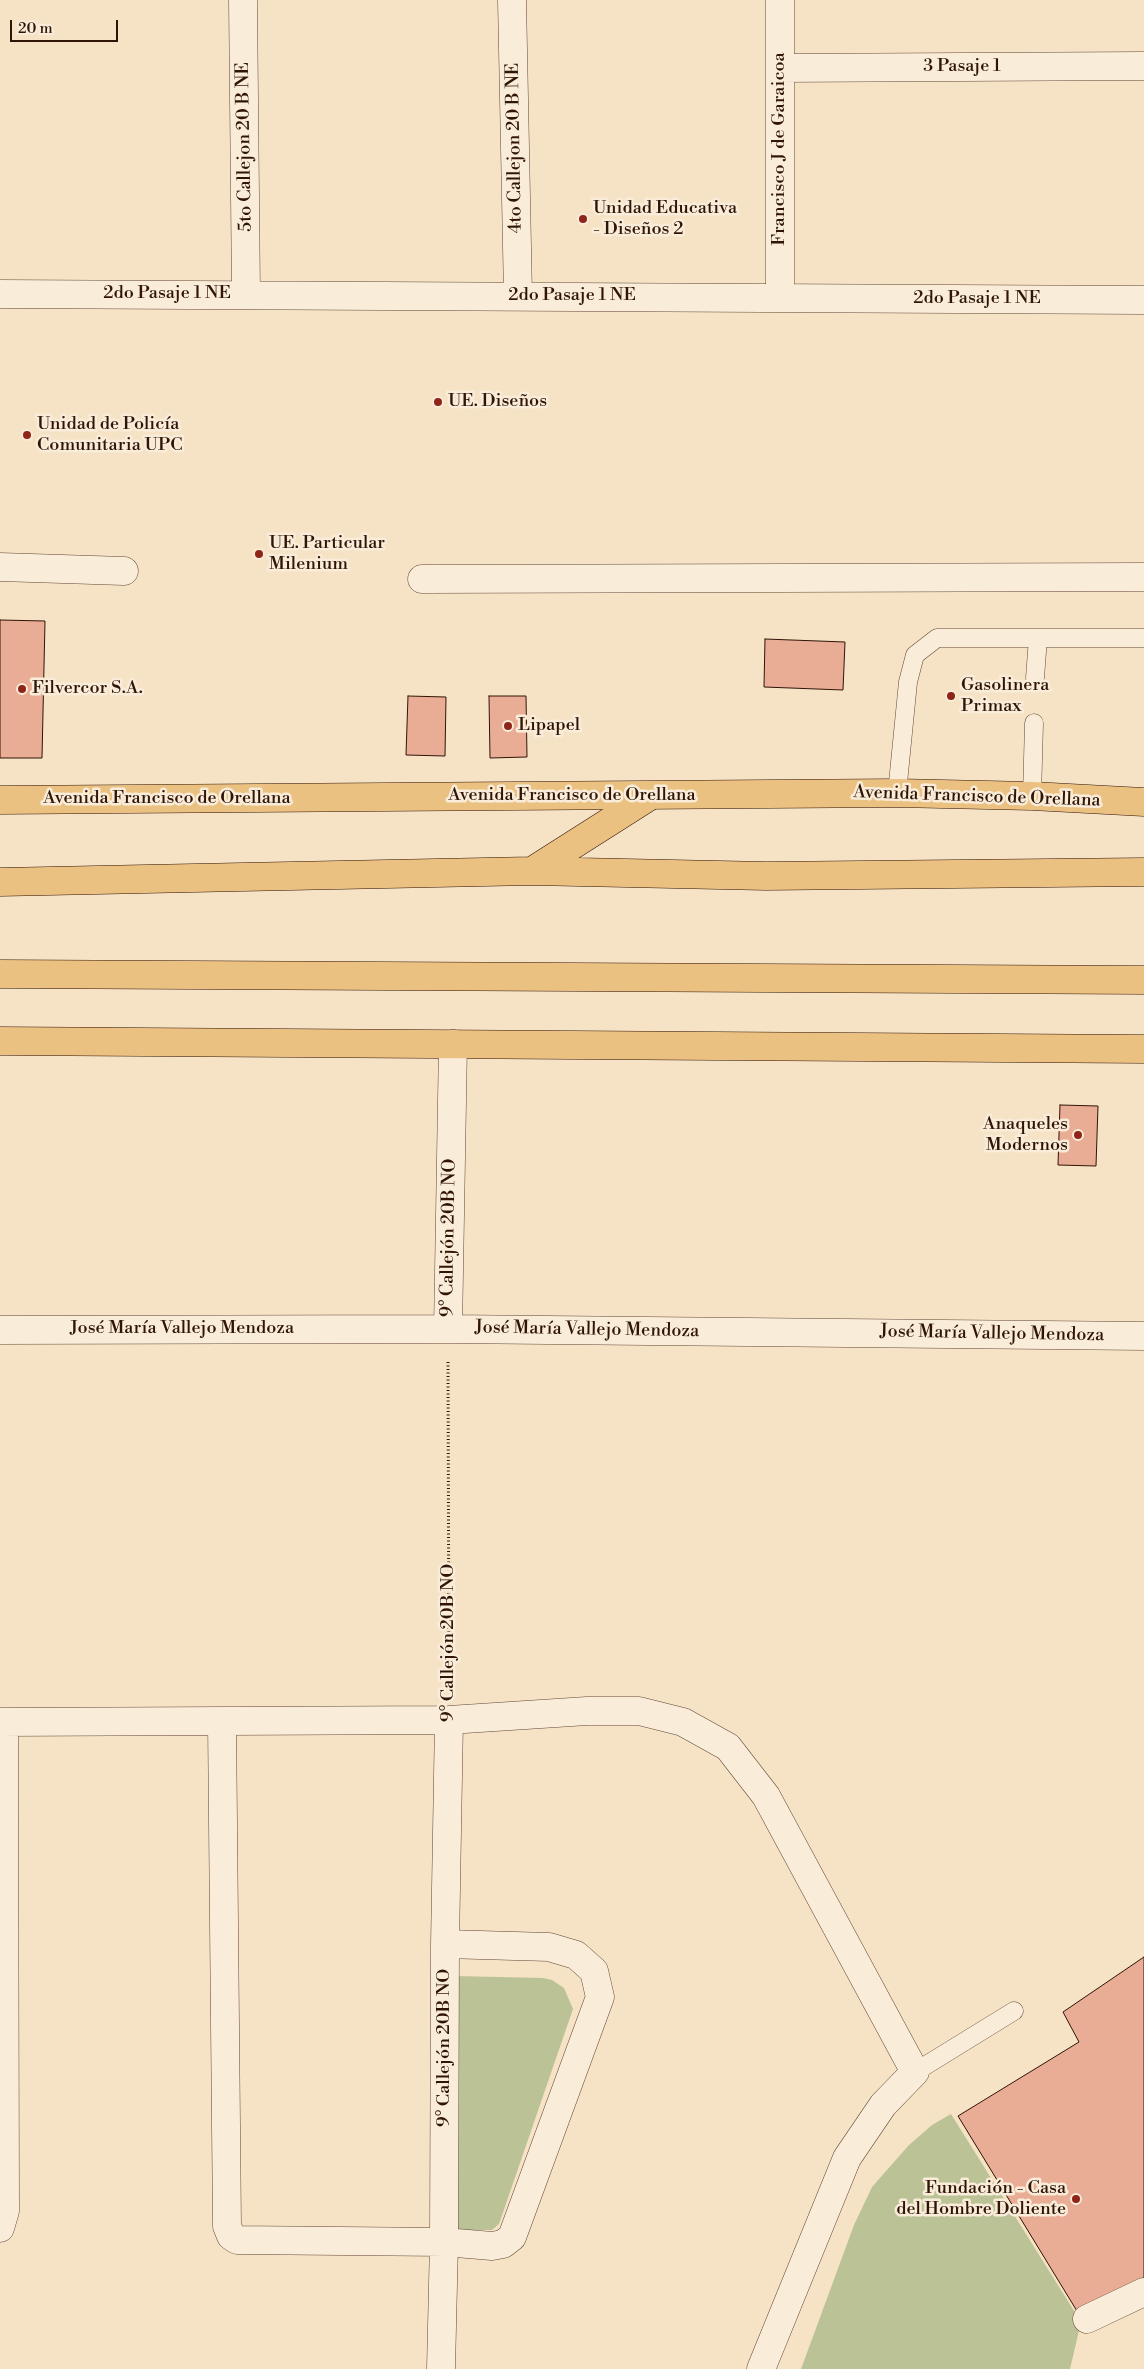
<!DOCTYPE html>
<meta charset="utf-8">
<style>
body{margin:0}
#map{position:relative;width:1144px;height:2369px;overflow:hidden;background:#f6e2c5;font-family:"Libre Bodoni",serif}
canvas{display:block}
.scale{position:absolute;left:10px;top:20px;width:108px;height:22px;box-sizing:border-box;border:2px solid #301406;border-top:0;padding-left:6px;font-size:15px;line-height:18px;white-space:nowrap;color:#301406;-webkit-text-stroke:4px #f9ecd9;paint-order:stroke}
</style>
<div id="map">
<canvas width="1144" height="2369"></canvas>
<div class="scale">20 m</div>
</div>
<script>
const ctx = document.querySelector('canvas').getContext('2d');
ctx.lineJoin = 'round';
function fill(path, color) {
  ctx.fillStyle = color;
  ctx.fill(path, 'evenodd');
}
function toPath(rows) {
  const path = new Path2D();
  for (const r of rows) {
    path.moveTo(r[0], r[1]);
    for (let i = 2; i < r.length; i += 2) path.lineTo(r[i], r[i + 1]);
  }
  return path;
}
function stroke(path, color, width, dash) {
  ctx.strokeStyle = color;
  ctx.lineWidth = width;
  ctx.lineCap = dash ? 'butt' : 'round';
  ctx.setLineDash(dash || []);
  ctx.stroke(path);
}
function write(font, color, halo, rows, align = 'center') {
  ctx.font = font + ' "Libre Bodoni",serif';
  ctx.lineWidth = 5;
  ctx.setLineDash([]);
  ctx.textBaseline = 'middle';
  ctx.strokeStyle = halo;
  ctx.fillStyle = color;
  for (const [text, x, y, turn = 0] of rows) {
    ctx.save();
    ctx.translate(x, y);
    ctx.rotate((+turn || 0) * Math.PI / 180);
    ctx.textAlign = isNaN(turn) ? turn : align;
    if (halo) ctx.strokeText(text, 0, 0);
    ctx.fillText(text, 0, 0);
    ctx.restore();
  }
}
const green = toPath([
 [454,1976,543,1978,552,1980,564,1988,573,2009,499,2224,492,2230,452,2230],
 [951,2114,1081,2322,1070,2369,801,2369,854,2225,872,2187,909,2145,932,2125]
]);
const building = toPath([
 [0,620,45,621,42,758,0,758,0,620],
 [765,639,845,642,843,690,764,687,765,639],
 [408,696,446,697,445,756,406,755,408,696],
 [489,696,526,696,527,757,490,758,489,696],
 [1060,1105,1098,1106,1096,1166,1058,1165,1060,1105],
 [1144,1957,1144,2281,1080,2316,958,2116,1079,2042,1063,2012,1144,1957]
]);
const path = toPath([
 [448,1362,449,1688]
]);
const service = toPath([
 [1035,678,1038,638],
 [897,793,908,682,915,655,937,638,1144,638],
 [1032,796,1034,723],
 [915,2072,1014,2011]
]);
const minor = toPath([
 [243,0,246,294],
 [512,0,518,296],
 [780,0,780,298],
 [780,68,1144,66],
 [0,294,1144,300],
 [0,567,124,571],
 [422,579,1144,577],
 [448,1329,453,1044],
 [0,1330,448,1329,1144,1336],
 [0,1722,449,1720,587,1711,639,1711,683,1722,728,1747,766,1796,915,2072,883,2105,847,2158,761,2369],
 [222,1722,227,2226,231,2236,237,2240,444,2242,492,2246,503,2244,512,2237,600,1997,594,1971,576,1955,549,1947,445,1944],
 [0,2228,5,2211,4,1722],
 [1087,2319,1144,2292],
 [441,2369,444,2242,445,1944,449,1720]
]);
const primary = toPath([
 [0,800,897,793,1032,796,1144,802],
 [0,1041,1144,1049]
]);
const trunk = toPath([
 [532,871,650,796],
 [0,882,532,871,766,876,1144,872],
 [0,974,1144,980]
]);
const markers = [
 [583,219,5,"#8f2418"],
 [438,402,5,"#8f2418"],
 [27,435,5,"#8f2418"],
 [259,554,5,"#8f2418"],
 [22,689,5,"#8f2418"],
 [951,696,5,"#8f2418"],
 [508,726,5,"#8f2418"],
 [1078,1135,5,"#8f2418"],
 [1076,2199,5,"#8f2418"]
];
const streetNames = [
 ["3 Pasaje 1",962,67],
 ["5to Callejon 20 B NE",245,147,-91],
 ["4to Callejon 20 B NE",515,148,-91],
 ["Francisco J de Garaicoa",780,149,-90],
 ["2do Pasaje 1 NE",167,294],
 ["2do Pasaje 1 NE",572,296],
 ["2do Pasaje 1 NE",977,299],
 ["Avenida Francisco de Orellana",572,796],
 ["Avenida Francisco de Orellana",977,797,2],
 ["Avenida Francisco de Orellana",167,799],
 ["9° Callejón 20B NO",449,1238,-89],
 ["José María Vallejo Mendoza",182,1329],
 ["José María Vallejo Mendoza",587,1330,1],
 ["José María Vallejo Mendoza",992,1334,1],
 ["9° Callejón 20B NO",449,1643,-90],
 ["9° Callejón 20B NO",445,2048,-90]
];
const poiNames = [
 ["Unidad Educativa",593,209],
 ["- Diseños 2",593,230],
 ["UE. Diseños",448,402],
 ["Unidad de Policía",37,425],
 ["Comunitaria UPC",37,446],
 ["UE. Particular",269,544],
 ["Milenium",269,565],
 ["Gasolinera",961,686],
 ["Primax",961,707],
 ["Filvercor S.A.",32,689],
 ["Lipapel",518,726],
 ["Anaqueles",1068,1125,"right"],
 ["Modernos",1068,1146,"right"],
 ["Fundación - Casa",1066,2189,"right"],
 ["del Hombre Doliente",1066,2210,"right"]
];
fill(green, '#bbc396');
fill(building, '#e9ac95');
stroke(building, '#301406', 1);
stroke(service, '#624836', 19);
stroke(minor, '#624836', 29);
stroke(primary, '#301406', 29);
stroke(trunk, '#301406', 29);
stroke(path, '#301406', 3, [1, 2.5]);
stroke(service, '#f9ecd9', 18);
stroke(minor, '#f9ecd9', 28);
stroke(primary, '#ebc182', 28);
stroke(trunk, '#ebc182', 28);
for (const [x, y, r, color] of markers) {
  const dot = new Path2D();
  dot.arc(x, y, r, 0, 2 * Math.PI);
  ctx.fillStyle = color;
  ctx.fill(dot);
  stroke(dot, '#f9ecd9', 2);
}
write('18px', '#301406', '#f9ecd9', streetNames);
write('18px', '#301406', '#f9ecd9', poiNames, 'left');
</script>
